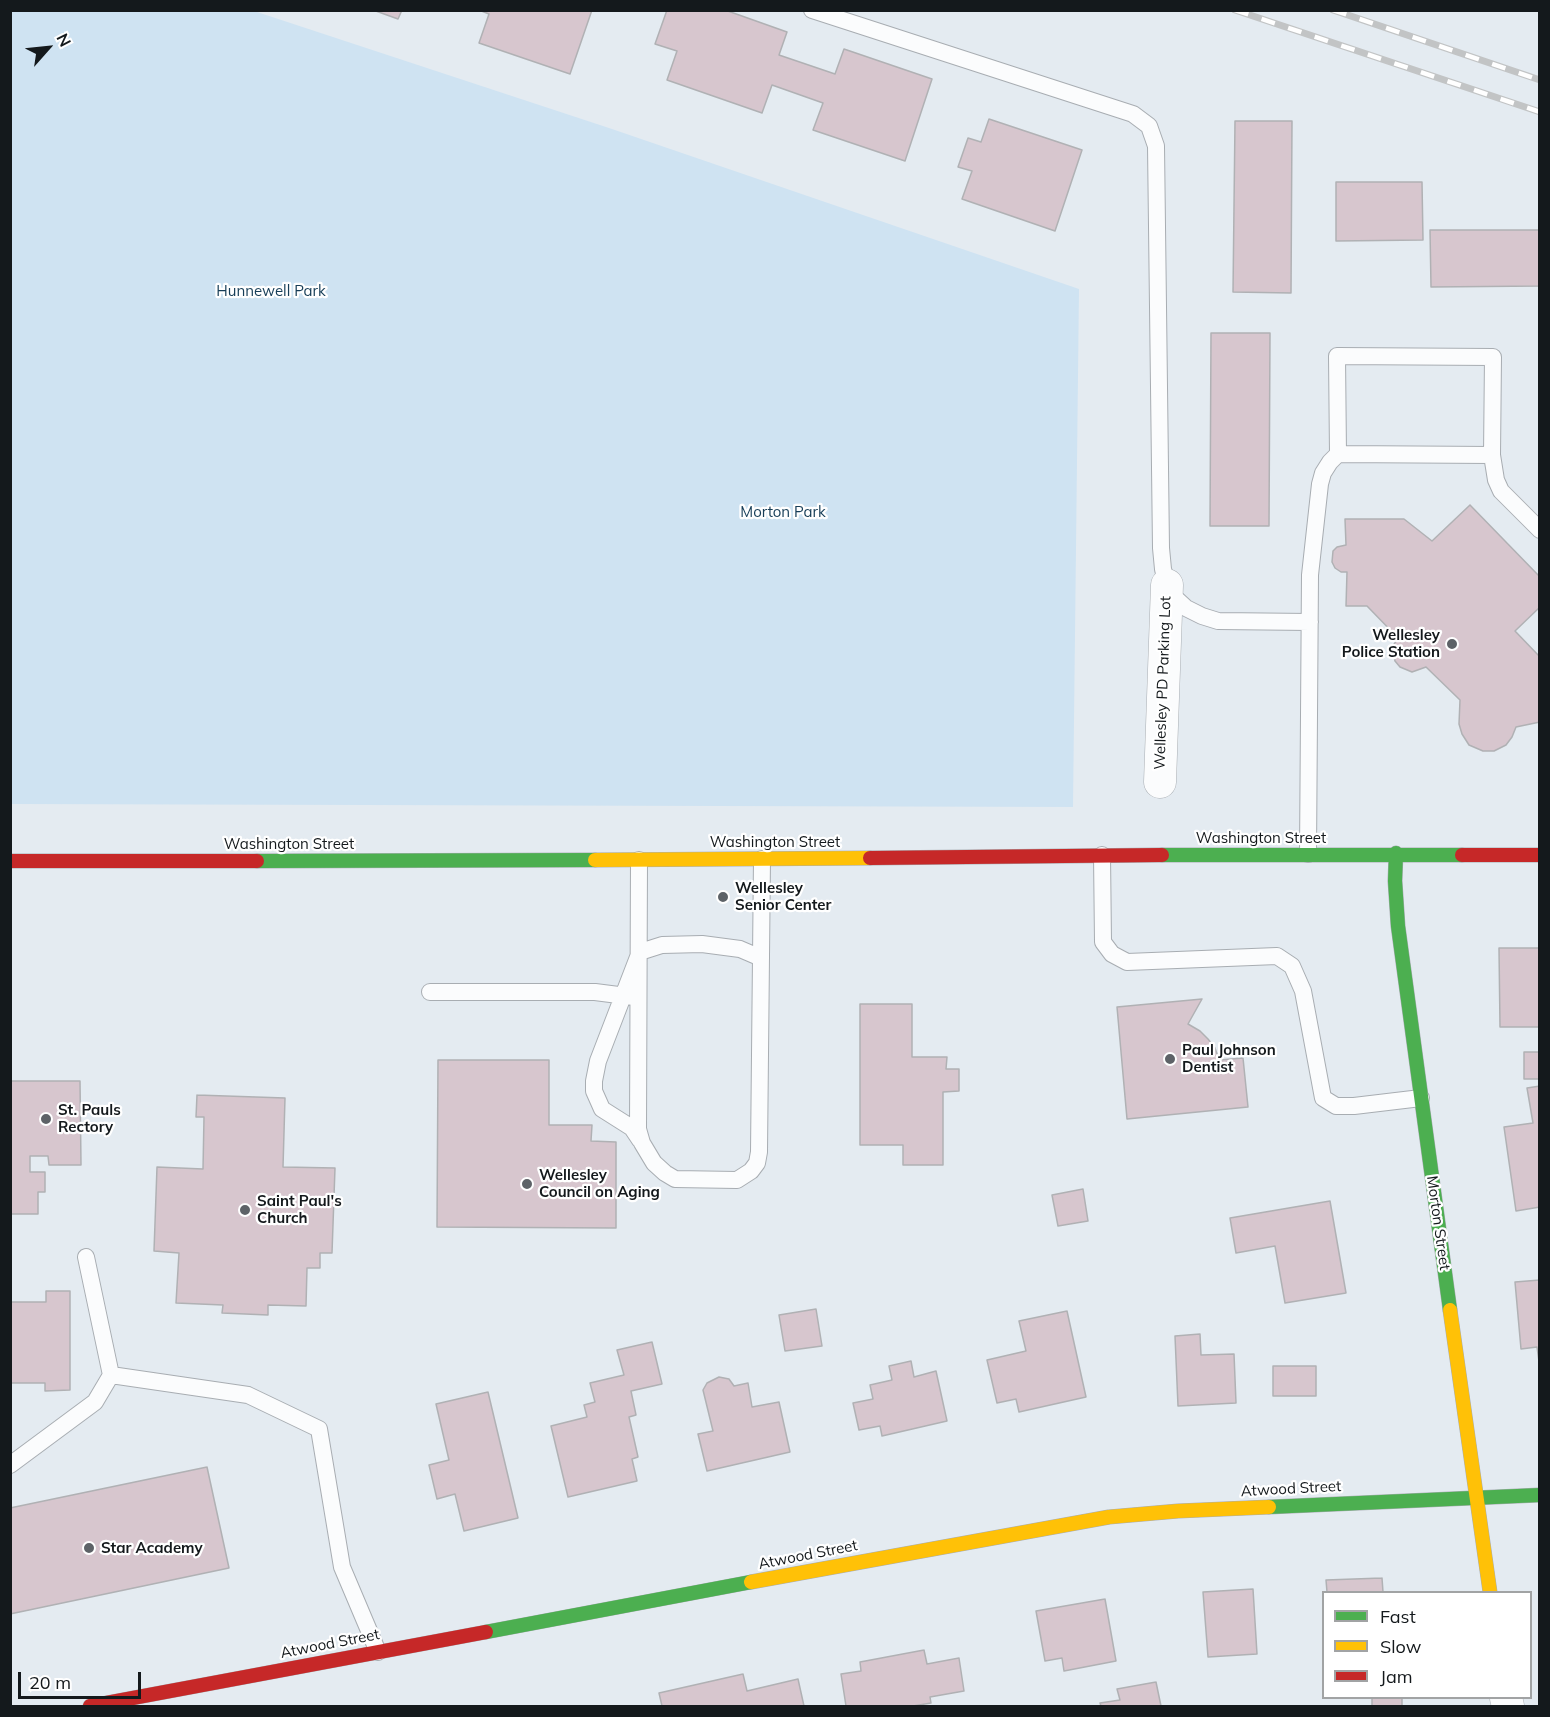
<!DOCTYPE html>
<style>
body{margin:0}
#map{position:relative;width:1550px;height:1717px;overflow:hidden;background:#e4ebf1;font-family:Mulish,sans-serif}
canvas{display:block}
.frame{position:absolute;inset:0;border:12px solid #14191c;pointer-events:none}
.legend{position:absolute;left:1322px;top:1591px;width:210px;height:108px;box-sizing:border-box;background:#fff;border:2px solid #a1a3a4;margin:0;padding:8px 10px;list-style:none;font-size:18px;color:#14191c}
.legend li{display:flex;align-items:center;gap:12px;height:30px}
.legend b{width:30px;border:2px solid #a1a3a4}
.north{position:absolute;left:18px;top:18px;width:60px;height:60px;-webkit-text-stroke:4px #fff;paint-order:stroke;rotate:63deg;font-size:16px;font-weight:700;line-height:24px;text-align:center;color:#14191c}
.north::after{content:'';display:block;margin:auto;width:21px;height:27px;background:#14191c;clip-path:polygon(50% 0,100% 100%,50% 72%,0 100%)}
.scale{position:absolute;left:18px;top:1672px;width:123px;height:27px;box-sizing:border-box;border:3px solid #14191c;border-top:0;padding-left:8px;font-size:18px;line-height:21px;white-space:nowrap;color:#14191c;-webkit-text-stroke:4px #fff;paint-order:stroke}
</style>
<div id="map">
<canvas width="1550" height="1717"></canvas>
<div class="frame"></div>
<ul class="legend">
<li><b style="height:8px;background:#4caf50"></b>Fast</li>
<li><b style="height:8px;background:#ffc107"></b>Slow</li>
<li><b style="height:8px;background:#c62828"></b>Jam</li>
</ul>
<div class="north">N</div>
<div class="scale">20 m</div>
</div>
<script>
const ctx = document.querySelector('canvas').getContext('2d');
ctx.lineJoin = 'round';
function fill(path, color) {
  ctx.fillStyle = color;
  ctx.fill(path, 'evenodd');
}
function toPath(rows) {
  const path = new Path2D();
  for (const r of rows) {
    path.moveTo(r[0], r[1]);
    for (let i = 2; i < r.length; i += 2) path.lineTo(r[i], r[i + 1]);
  }
  return path;
}
function stroke(path, color, width, dash) {
  ctx.strokeStyle = color;
  ctx.lineWidth = width;
  ctx.lineCap = dash ? 'butt' : 'round';
  ctx.setLineDash(dash || []);
  ctx.stroke(path);
}
function write(font, color, halo, rows, align = 'center') {
  ctx.font = font + ' Mulish,sans-serif';
  ctx.lineWidth = 4.5;
  ctx.setLineDash([]);
  ctx.textBaseline = 'middle';
  ctx.strokeStyle = halo;
  ctx.fillStyle = color;
  for (const [text, x, y, turn = 0] of rows) {
    ctx.save();
    ctx.translate(x, y);
    ctx.rotate((+turn || 0) * Math.PI / 180);
    ctx.textAlign = isNaN(turn) ? turn : align;
    if (halo) ctx.strokeText(text, 0, 0);
    ctx.fillText(text, 0, 0);
    ctx.restore();
  }
}
const green = toPath([
 [11,10,254,11,609,128,1079,289,1073,807,11,804]
]);
const building = toPath([
 [373,10,402,10,398,19,373,10],
 [479,10,592,10,570,74,479,43,489,14,479,10],
 [667,10,725,10,787,32,779,55,835,74,844,49,932,79,905,161,813,130,823,103,772,85,762,113,667,80,677,51,655,44,667,10],
 [989,119,1082,150,1055,231,962,199,972,171,958,167,968,138,981,142,989,119],
 [1235,121,1292,121,1291,293,1233,292,1235,121],
 [1336,182,1422,182,1423,240,1336,241,1336,182],
 [1430,230,1540,230,1540,286,1431,287,1430,230],
 [1211,333,1270,333,1269,526,1210,526,1211,333],
 [1470,505,1540,577,1540,607,1515,631,1540,657,1540,722,1516,727,1512,737,1506,745,1494,751,1483,751,1469,745,1462,734,1459,724,1460,700,1426,667,1412,672,1400,667,1395,661,1393,653,1394,644,1398,638,1367,606,1346,606,1347,572,1341,572,1335,568,1332,562,1333,551,1337,547,1346,545,1345,519,1404,519,1432,541,1470,505],
 [1499,948,1540,948,1540,1027,1500,1027,1499,948],
 [1202,999,1188,1024,1200,1031,1208,1039,1215,1048,1219,1060,1243,1058,1248,1107,1127,1119,1117,1007,1202,999],
 [860,1004,912,1004,912,1057,947,1057,946,1069,959,1069,959,1091,943,1092,943,1165,903,1165,903,1145,860,1145,860,1004],
 [1524,1052,1540,1052,1540,1079,1524,1079,1524,1052],
 [438,1060,549,1060,549,1125,592,1125,591,1141,616,1142,616,1228,437,1227,438,1060],
 [10,1081,80,1081,81,1165,49,1165,48,1156,30,1156,30,1172,45,1172,45,1192,38,1192,38,1214,10,1214,10,1081],
 [1540,1086,1540,1207,1516,1211,1504,1127,1533,1123,1527,1088,1540,1086],
 [197,1095,285,1098,283,1167,335,1168,332,1253,320,1253,320,1268,307,1268,306,1306,268,1305,268,1315,222,1313,223,1305,176,1303,179,1253,154,1251,157,1167,203,1169,204,1117,196,1117,197,1095],
 [1083,1189,1088,1221,1058,1226,1052,1195,1083,1189],
 [1330,1201,1346,1293,1285,1303,1275,1246,1236,1253,1230,1218,1330,1201],
 [1540,1280,1540,1369,1537,1347,1521,1349,1515,1282,1540,1280],
 [46,1291,70,1291,70,1390,45,1391,45,1383,10,1383,10,1302,46,1302,46,1291],
 [816,1309,822,1346,785,1351,779,1315,816,1309],
 [1067,1311,1086,1397,1019,1412,1016,1399,997,1403,987,1360,1026,1351,1019,1321,1067,1311],
 [1200,1334,1201,1355,1234,1354,1236,1403,1178,1406,1175,1336,1200,1334],
 [652,1342,662,1384,631,1391,636,1415,629,1417,638,1457,632,1459,637,1481,568,1497,551,1426,587,1417,584,1405,595,1402,590,1383,624,1375,617,1350,652,1342],
 [911,1361,914,1377,936,1371,947,1421,882,1436,880,1426,859,1430,853,1403,873,1399,870,1385,892,1380,889,1366,911,1361],
 [1273,1366,1316,1366,1316,1396,1273,1396,1273,1366],
 [719,1377,729,1379,734,1386,748,1383,752,1407,779,1402,790,1452,707,1471,698,1434,713,1431,703,1390,707,1383,719,1377],
 [488,1392,518,1518,464,1531,455,1494,437,1499,429,1465,449,1460,436,1404,488,1392],
 [207,1467,229,1568,10,1614,10,1508,207,1467],
 [1382,1578,1383,1592,1327,1592,1326,1580,1382,1578],
 [1253,1589,1257,1654,1208,1657,1203,1592,1253,1589],
 [1105,1599,1116,1661,1064,1671,1062,1658,1045,1661,1036,1611,1105,1599],
 [924,1650,927,1664,959,1658,964,1691,930,1697,931,1703,913,1706,846,1706,841,1674,861,1671,860,1662,924,1650],
 [743,1674,747,1691,798,1679,804,1706,662,1706,659,1693,743,1674],
 [1156,1682,1161,1706,1101,1706,1100,1703,1120,1700,1117,1689,1156,1682],
 [1372,1698,1402,1698,1402,1706,1372,1706,1372,1698]
]);
const lane = toPath([
 [812,10,1133,114,1149,126,1156,146,1161,548,1163,569,1167,585,1174,597,1186,608,1202,616,1218,621,1310,622],
 [1492,455,1496,480,1501,491,1540,530],
 [1308,854,1310,575,1320,484,1323,473,1330,462,1338,454,1337,356,1493,357,1492,455,1338,454],
 [1102,855,1103,942,1112,954,1127,962,1277,956,1292,966,1303,991,1323,1098,1336,1106,1354,1106,1421,1098],
 [639,860,638,1129,642,1143,654,1163,665,1173,675,1179,737,1180,751,1171,757,1163,759,1152,762,859],
 [430,992,595,992,634,997],
 [640,1140,632,1128,602,1109,594,1091,594,1081,598,1061,640,952,662,945,702,944,740,949,761,958],
 [86,1257,111,1375,248,1395,319,1429,342,1567,378,1652],
 [10,1465,95,1402,111,1375]
]);
const street = toPath([
 [1160,782,1167,585],
 [1506,1698,1508,1706]
]);
const fast = toPath([
 [1396,853,1395,881,1398,926,1450,1310],
 [1162,855,1462,855],
 [257,861,595,860],
 [1269,1507,1540,1495],
 [486,1632,751,1582]
]);
const slow = toPath([
 [595,860,870,858],
 [1450,1310,1490,1592],
 [751,1582,1109,1517,1178,1511,1269,1507]
]);
const jam = toPath([
 [1462,855,1540,855],
 [870,858,1162,855],
 [10,861,257,861],
 [90,1706,486,1632]
]);
const rail = toPath([
 [1235,10,1540,112],
 [1333,10,1540,80]
]);
const markers = [
 [1452,644,6,"#5d6267"],
 [723,897,6,"#5d6267"],
 [1170,1059,6,"#5d6267"],
 [46,1119,6,"#5d6267"],
 [527,1184,6,"#5d6267"],
 [245,1210,6,"#5d6267"],
 [89,1548,6,"#5d6267"]
];
const parkNames = [
 ["Hunnewell Park",271,291],
 ["Morton Park",783,512]
];
const poiNames = [
 ["Wellesley",1440,635,"right"],
 ["Police Station",1440,652,"right"],
 ["Wellesley",735,888],
 ["Senior Center",735,905],
 ["Paul Johnson",1182,1050],
 ["Dentist",1182,1067],
 ["St. Pauls",58,1110],
 ["Rectory",58,1127],
 ["Wellesley",539,1175],
 ["Council on Aging",539,1192],
 ["Saint Paul's",257,1201],
 ["Church",257,1218],
 ["Star Academy",101,1548]
];
const streetNames = [
 ["Wellesley PD Parking Lot",1163,683,-88],
 ["Washington Street",1261,838],
 ["Washington Street",775,842],
 ["Washington Street",289,844],
 ["Morton Street",1438,1223,82],
 ["Atwood Street",1291,1489,-3],
 ["Atwood Street",808,1555,-11],
 ["Atwood Street",330,1644,-11]
];
fill(green, '#cfe3f2');
fill(building, '#d7c6ce');
stroke(building, '#b0b1b4', 1.5);
stroke(lane, '#a8adb2', 18);
stroke(street, '#a8adb2', 33);
stroke(fast, '#a8adb2', 15);
stroke(slow, '#a8adb2', 15);
stroke(jam, '#a8adb2', 15);
stroke(lane, '#fbfcfd', 16);
stroke(street, '#fbfcfd', 32);
stroke(fast, '#4caf50', 14);
stroke(slow, '#ffc107', 14);
stroke(jam, '#c62828', 14);
stroke(rail, '#c2c4c5', 7);
stroke(rail, '#fff', 4.5, [14]);
for (const [x, y, r, color] of markers) {
  const dot = new Path2D();
  dot.arc(x, y, r, 0, 2 * Math.PI);
  ctx.fillStyle = color;
  ctx.fill(dot);
  stroke(dot, '#fff', 2);
}
write('15px', '#163d57', '#fff', parkNames);
write('bold 15px', '#14191c', '#fff', poiNames, 'left');
write('15px', '#14191c', '#fff', streetNames);
</script>
